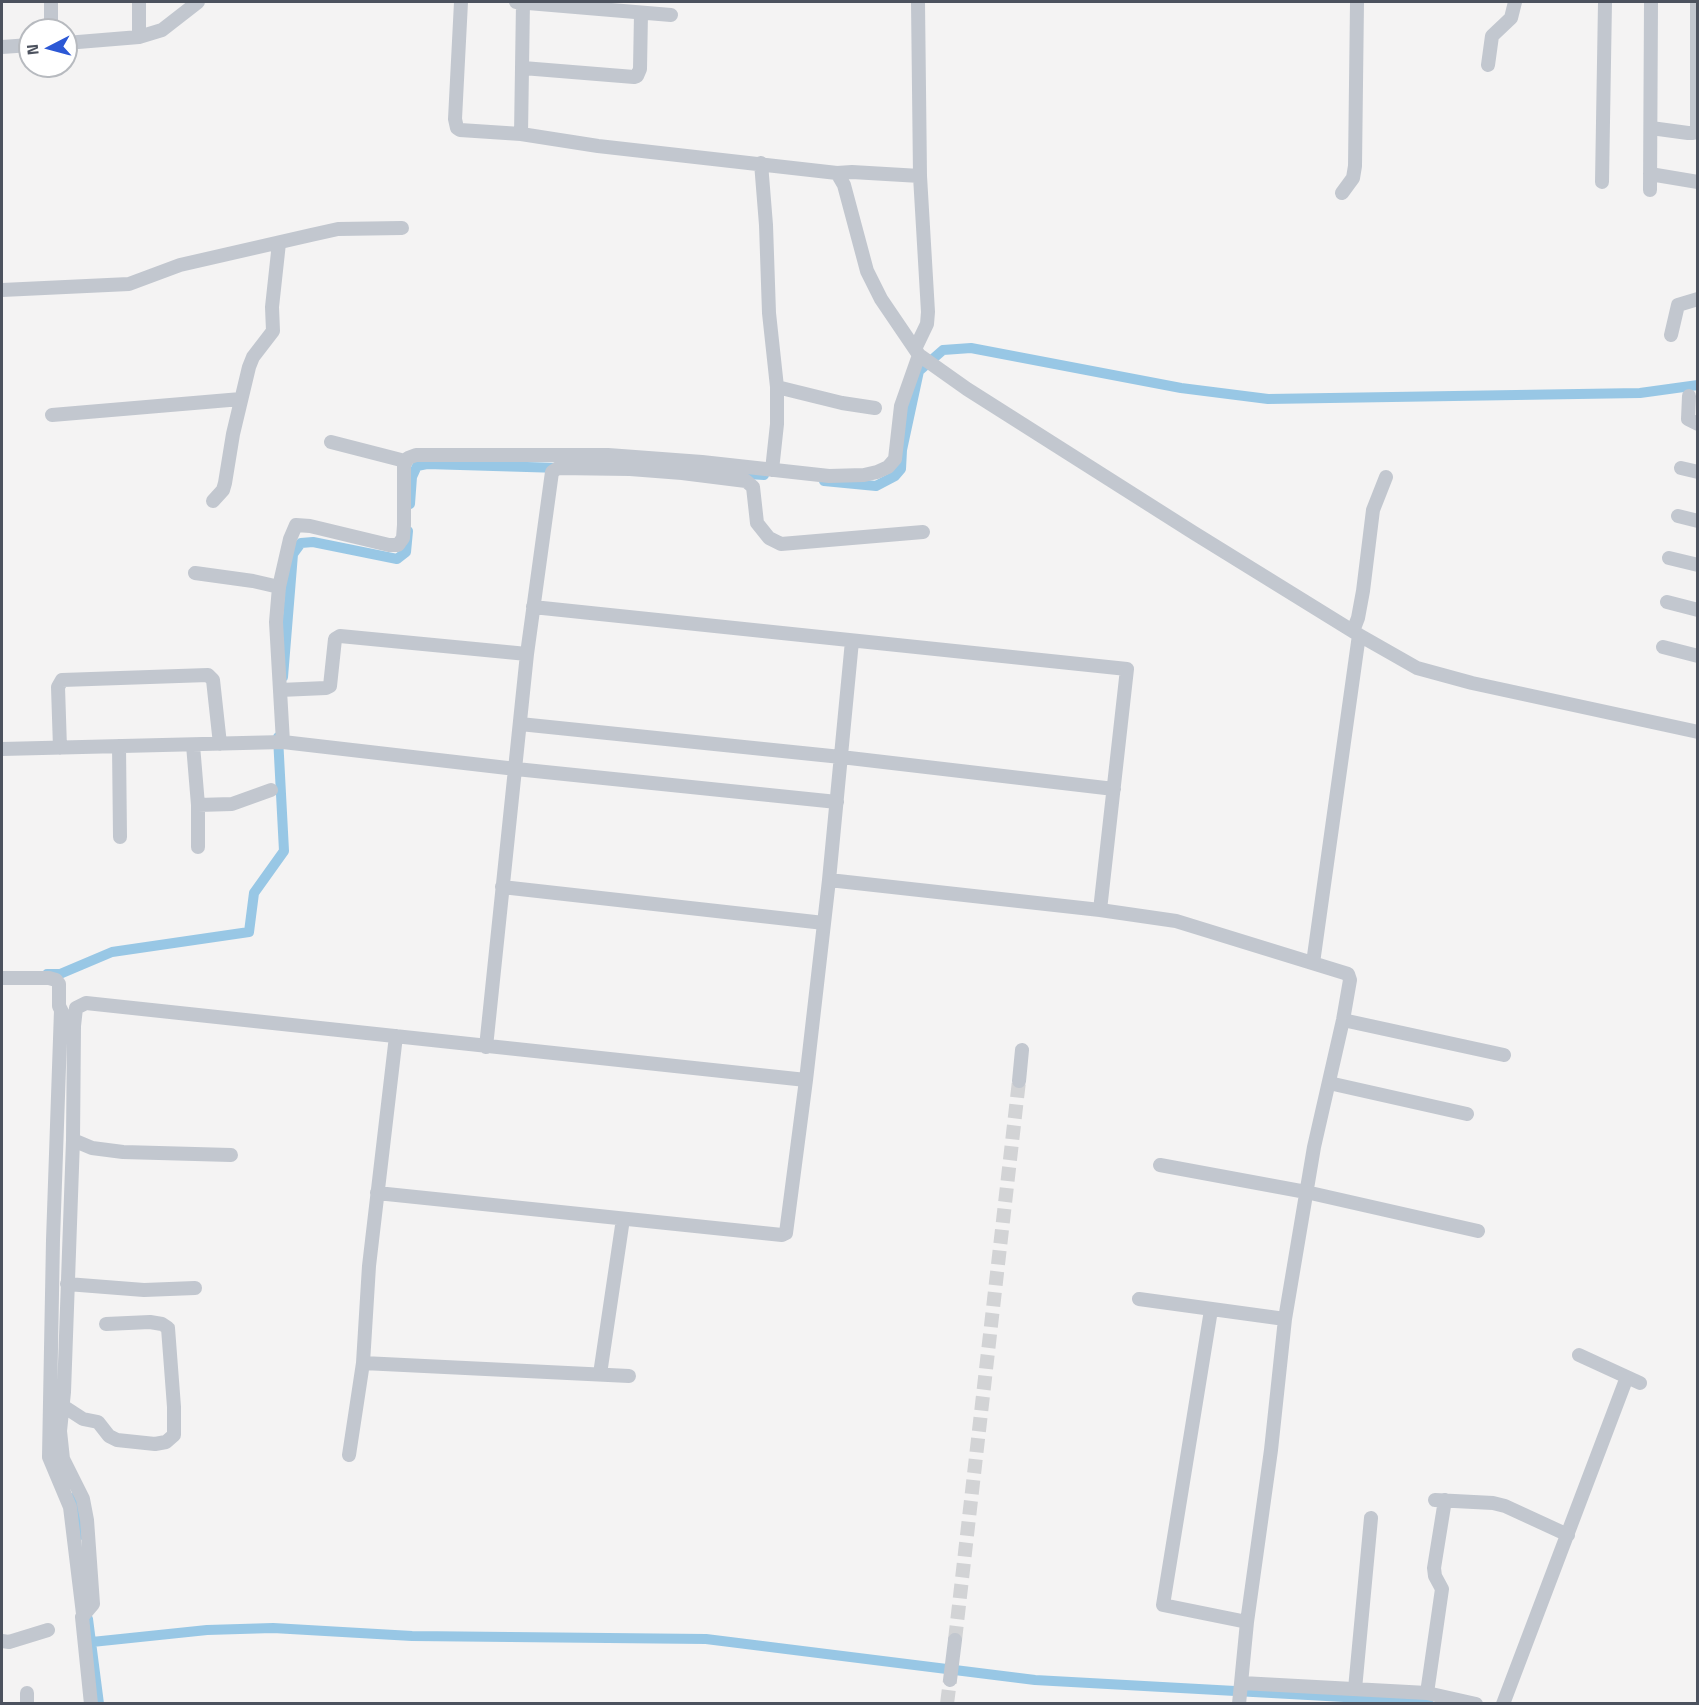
<!DOCTYPE html>
<style>
body{margin:0}
#map{position:relative;width:1699px;height:1705px;overflow:hidden;background:#f4f3f3;font-family:"Titillium Web",sans-serif}
canvas{display:block}
.frame{position:absolute;inset:0;border:3px solid #4c525e;pointer-events:none}
.north{position:absolute;left:18px;top:18px;width:60px;height:60px;box-sizing:border-box;background:#fff;border:2px solid #b7babf;border-radius:50%;rotate:264deg;font-size:16px;font-weight:700;line-height:24px;text-align:center;color:#4c525e}
.north::after{content:'';display:block;margin:auto;width:21px;height:27px;background:#2c58d5;clip-path:polygon(50% 0,100% 100%,50% 72%,0 100%)}
</style>
<div id="map">
<canvas width="1699" height="1705"></canvas>
<div class="frame"></div>
<div class="north">N</div>
</div>
<script>
const ctx = document.querySelector('canvas').getContext('2d');
ctx.lineJoin = 'round';
function toPath(rows) {
  const path = new Path2D();
  for (const r of rows) {
    path.moveTo(r[0], r[1]);
    for (let i = 2; i < r.length; i += 2) path.lineTo(r[i], r[i + 1]);
  }
  return path;
}
function stroke(path, color, width, dash) {
  ctx.strokeStyle = color;
  ctx.lineWidth = width;
  ctx.lineCap = dash ? 'butt' : 'round';
  ctx.setLineDash(dash || []);
  ctx.stroke(path);
}
const canal = toPath([
 [717,472,764,475],
 [824,481,876,486,895,476,901,469,902,450,919,371,943,350,971,348,1181,388,1268,399,1640,393,1698,385],
 [410,504,412,477,417,466,427,464,560,468],
 [283,677,293,554,301,543,313,542,397,559,406,552,408,531],
 [47,974,60,974,112,952,249,932,254,893,284,851,278,737],
 [72,1498,78,1510,80,1535],
 [88,1619,99,1704],
 [92,1642,207,1630,273,1628,412,1636,706,1639,1035,1680,1417,1701,1429,1704]
]);
const minorTunnel = toPath([
 [955,1640,1019,1081],
 [947,1704,950,1680]
]);
const minor = toPath([
 [139,2,139,37],
 [461,2,455,119,457,128,460,130,521,134,598,146,837,173,844,185,867,271,881,299,919,355,967,389,1194,533,1359,635,1417,668,1472,683,1698,732],
 [516,2,671,15],
 [51,30,51,2],
 [66,43,139,37,162,30,198,2],
 [2,47,30,45],
 [1488,65,1492,36,1511,18,1515,2],
 [523,68,634,77,637,76,640,69,641,13],
 [1651,128,1688,133,1693,133,1697,129,1697,2],
 [521,134,523,2],
 [761,163,766,225,769,313,777,387,777,424,772,470],
 [837,173,852,172,920,176],
 [1650,174,1698,182],
 [1602,182,1605,2],
 [1650,190,1651,2],
 [1342,193,1353,178,1355,166,1357,2],
 [2,290,129,284,180,265,311,235,338,229,402,228],
 [1671,335,1678,305,1698,299],
 [915,349,927,324,928,312,920,176,918,2],
 [777,387,842,403,875,408],
 [1689,396,1688,419,1698,424],
 [52,415,241,399],
 [331,442,405,461],
 [1681,468,1698,472],
 [213,501,223,490,225,483,233,434,249,367,253,357,273,331,272,307,279,243],
 [1678,516,1698,521],
 [1669,558,1698,565],
 [195,573,253,581,279,587],
 [1667,602,1698,610],
 [533,607,1127,669,1100,910],
 [1353,631,1358,618,1363,591,1373,510,1386,477],
 [1663,647,1698,656],
 [280,690,326,688,330,686,335,639,340,636,527,654],
 [520,724,841,757,1114,789],
 [283,742,276,622,279,587,290,539,296,525,310,526,389,545,398,545,403,538,404,525,404,465,408,458,416,455,608,455,702,462,829,476,864,475,877,472,888,467,895,459,901,406,919,355],
 [193,745,198,805,198,847],
 [119,746,120,837],
 [60,748,58,687,62,680,208,675,213,680,220,744],
 [2,749,283,742,516,769,837,802],
 [198,805,232,804,271,790],
 [829,880,1100,910,1176,921,1348,974,1350,980,1343,1020,1314,1147,1285,1319,1271,1450,1247,1622,1239,1704],
 [502,887,824,923],
 [1313,963,1359,635],
 [2,978,49,978,56,980,59,984,59,1006,64,1016],
 [61,1010,53,1240,49,1457,70,1507,83,1614],
 [1343,1020,1504,1055],
 [486,1047,527,654,552,472,558,468,630,469,682,473,746,481,753,487,757,523,769,538,781,544,923,532],
 [1019,1081,1022,1050],
 [1329,1083,1467,1114],
 [73,1140,92,1148,123,1152,231,1155],
 [1160,1165,1306,1192,1478,1231],
 [377,1193,782,1235,786,1233,806,1080,829,880,852,641],
 [67,1284,144,1290,195,1288],
 [1139,1299,1285,1319],
 [1211,1310,1163,1605,1247,1622],
 [1579,1355,1640,1383],
 [363,1363,629,1376],
 [600,1374,623,1219],
 [63,1406,83,1419,98,1422,109,1436,117,1440,155,1444,166,1442,174,1435,174,1407,168,1328,162,1324,150,1322,106,1324],
 [349,1455,363,1363,369,1266,396,1036],
 [1435,1500,1493,1503,1505,1506,1568,1535],
 [2,1641,9,1642,48,1630],
 [950,1680,955,1640],
 [1242,1683,1427,1693,1476,1704],
 [1355,1689,1371,1518],
 [27,1693,27,1704],
 [1427,1693,1442,1589,1435,1576,1434,1568,1445,1500],
 [91,1704,82,1617,93,1604,87,1520,83,1499,63,1459,60,1431,64,1392,73,1140,74,1026,76,1008,86,1003,806,1080],
 [1503,1704,1627,1377]
]);
stroke(canal, '#98c7e5', 10);
stroke(minorTunnel, '#d2d3d5', 14, [14, 7]);
stroke(minor, '#c2c7cf', 14);
</script>
